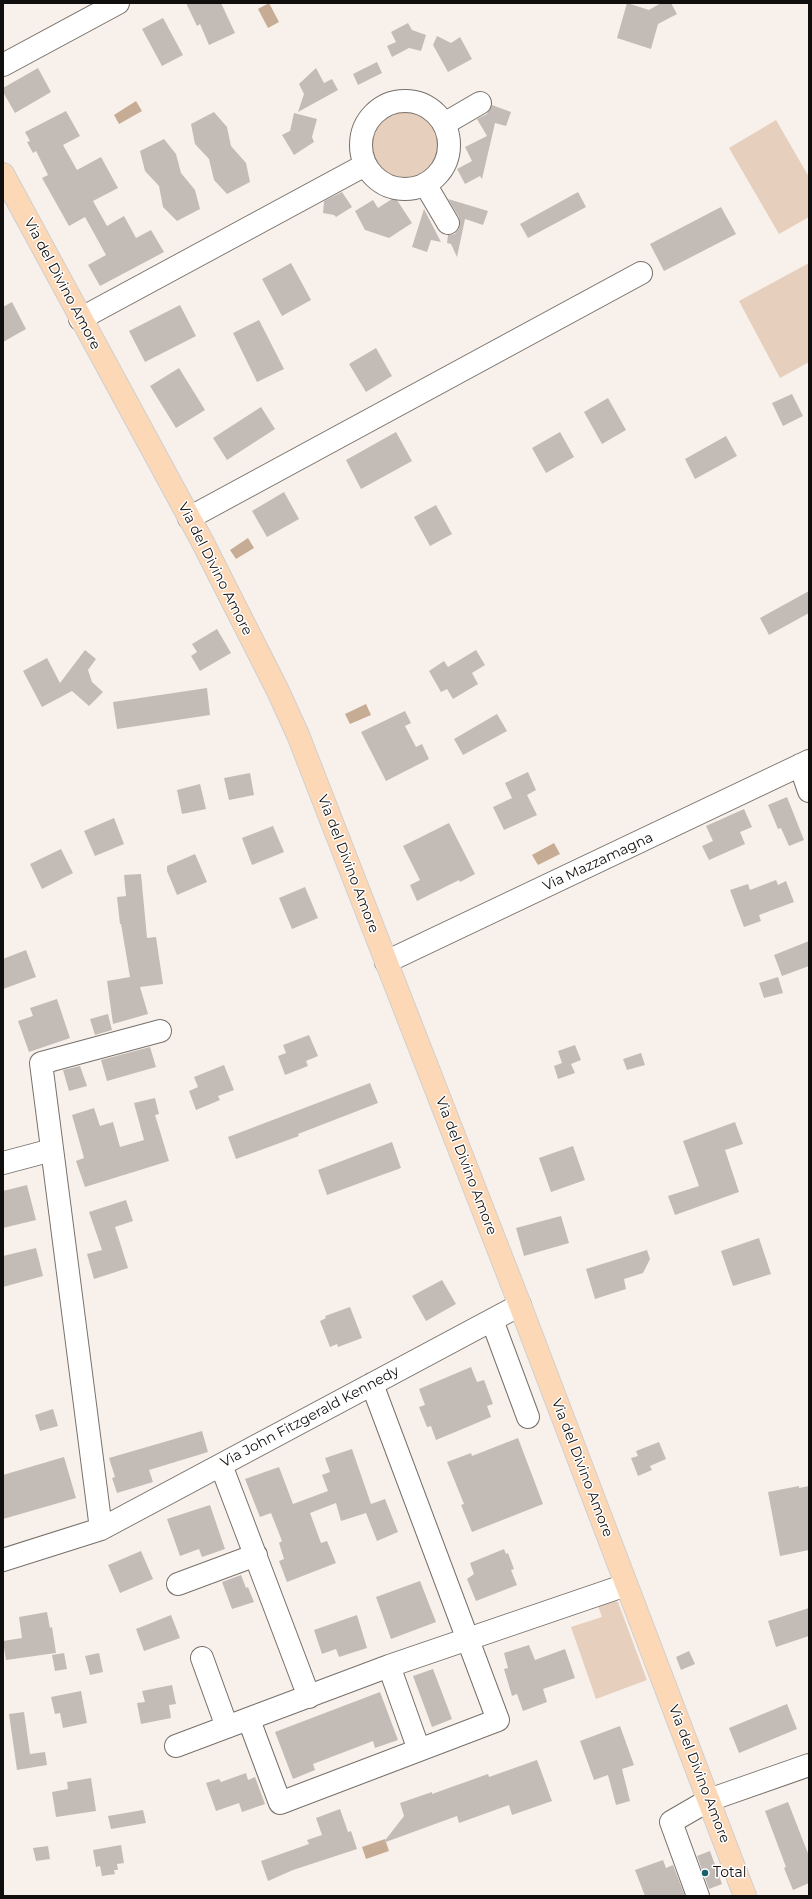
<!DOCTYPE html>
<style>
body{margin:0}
#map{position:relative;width:812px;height:1899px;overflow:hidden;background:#f8f0ea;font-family:Montserrat,sans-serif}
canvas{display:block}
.frame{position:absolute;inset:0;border:4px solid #110f0d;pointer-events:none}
</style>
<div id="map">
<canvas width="812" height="1899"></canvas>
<div class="frame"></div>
</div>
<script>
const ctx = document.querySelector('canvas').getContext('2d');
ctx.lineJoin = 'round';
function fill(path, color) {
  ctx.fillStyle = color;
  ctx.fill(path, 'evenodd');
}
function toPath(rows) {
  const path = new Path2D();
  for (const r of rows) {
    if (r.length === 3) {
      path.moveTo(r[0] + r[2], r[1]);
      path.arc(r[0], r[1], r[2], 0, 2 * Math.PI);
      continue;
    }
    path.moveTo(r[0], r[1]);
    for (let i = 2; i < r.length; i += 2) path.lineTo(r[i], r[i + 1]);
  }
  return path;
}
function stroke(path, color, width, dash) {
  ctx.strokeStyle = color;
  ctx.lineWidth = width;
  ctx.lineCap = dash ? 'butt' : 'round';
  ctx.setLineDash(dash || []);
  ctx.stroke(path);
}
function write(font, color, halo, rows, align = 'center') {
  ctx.font = font + ' Montserrat,sans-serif';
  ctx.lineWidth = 3;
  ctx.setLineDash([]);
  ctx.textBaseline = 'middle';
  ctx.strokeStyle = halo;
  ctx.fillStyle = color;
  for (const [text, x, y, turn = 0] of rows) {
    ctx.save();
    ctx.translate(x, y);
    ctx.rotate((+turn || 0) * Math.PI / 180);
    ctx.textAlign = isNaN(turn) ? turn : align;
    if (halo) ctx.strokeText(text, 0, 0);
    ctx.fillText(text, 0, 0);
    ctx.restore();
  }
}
const green = toPath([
 [404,145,37],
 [776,120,809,177,809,217,779,234,729,148],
 [809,263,809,362,780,378,739,301],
 [611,1599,618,1602,647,1680,596,1699,571,1627,602,1617,597,1603]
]);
const water = toPath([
 [269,3,279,22,268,28,258,9],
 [136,101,142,111,119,124,114,115],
 [248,538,254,548,236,559,230,550],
 [366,704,371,715,350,724,345,714],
 [554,843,560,854,538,865,532,855],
 [385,1839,389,1851,366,1859,362,1847]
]);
const building = toPath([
 [186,3,221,3,235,33,209,45,200,24,197,26],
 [627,3,649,10,661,3,671,3,677,14,658,24,651,49,617,38],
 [163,18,183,55,162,66,142,29],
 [408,23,412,30,426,35,421,51,409,48,392,57,387,46,396,42,391,32],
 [437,36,451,43,460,37,472,59,448,72,433,45],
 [377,62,382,73,358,85,353,74],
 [38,68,51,92,15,113,3,92,3,88],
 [316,68,324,83,332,79,338,90,298,112,304,94,299,84],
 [492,105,511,112,506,126,495,123,482,179,480,176,465,184,457,169,472,161,465,147,487,136,477,119,487,114],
 [66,111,80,136,63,145,77,170,101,157,118,188,93,201,107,226,124,216,136,238,151,230,164,252,100,286,88,265,106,255,85,217,69,226,42,178,48,175,36,151,33,153,27,142,30,141,25,132],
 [214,112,227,127,231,146,246,163,250,182,227,194,214,180,209,159,195,144,191,124],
 [294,113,317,119,312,137,314,142,294,155,282,135,290,131],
 [164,139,176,154,181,173,195,190,200,209,177,221,163,207,159,186,145,171,140,151],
 [342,192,352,207,336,217,334,215,323,213,324,201],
 [578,192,586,207,528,238,520,224],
 [395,197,412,223,389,238,365,230,355,211,373,200,378,208],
 [448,199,488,211,483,225,465,219,457,257,451,244,447,243,448,235,455,234,459,229,460,223,459,217],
 [721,207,736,234,664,271,650,244],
 [424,209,441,242,431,240,427,252,412,247],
 [291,263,311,300,282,316,262,279],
 [12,302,26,329,3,342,3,307],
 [180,305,196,336,145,362,129,331],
 [259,320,284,369,257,382,233,333],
 [376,348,392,376,366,392,349,364],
 [179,368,205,410,176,428,150,386],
 [792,394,803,416,783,426,772,403],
 [608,398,626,430,602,444,584,412],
 [261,407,275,429,227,460,213,438],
 [396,432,412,461,361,489,346,460],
 [560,432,574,457,546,473,532,448],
 [726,436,737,456,695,479,685,459],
 [284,492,299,519,267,537,252,511],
 [436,505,452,534,430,546,414,517],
 [809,591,809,613,769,635,760,618],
 [217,629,231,653,200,671,191,656,197,652,192,644],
 [85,650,96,659,88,670,92,682,103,692,89,706,72,691,42,707,23,671,47,658,60,683],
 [476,650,485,665,472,673,478,684,453,699,447,689,441,692,429,671,444,661,448,667],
 [207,688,210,715,117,729,113,702],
 [405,711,411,723,405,726,416,747,422,744,429,759,386,781,361,732],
 [497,714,507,731,463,755,454,739],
 [528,772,536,790,527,795,537,815,504,830,493,807,512,798,505,783],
 [250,773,254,795,229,800,224,778],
 [200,784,206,809,182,814,177,790],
 [787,797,804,840,789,846,781,828,778,829,768,805],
 [744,809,752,827,740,832,745,844,709,860,702,846,713,841,706,826],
 [114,818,124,844,95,856,84,831],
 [449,823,475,874,460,882,459,880,417,901,410,885,420,880,403,846],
 [273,826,284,852,252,865,242,838],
 [61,849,73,873,42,889,30,864],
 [195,854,207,882,177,895,167,871,167,866],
 [141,874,147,938,156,937,163,984,140,987,148,1014,113,1024,107,981,130,977,121,924,120,924,117,897,126,896,124,875],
 [776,880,778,885,786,881,794,902,759,915,761,921,744,927,730,890,748,884,750,890],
 [305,887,318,918,292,929,279,898],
 [809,941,809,966,782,976,774,955],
 [26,950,36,977,3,989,3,959],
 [778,977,783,993,764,998,759,983],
 [57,999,70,1038,29,1052,18,1021,33,1016,30,1008],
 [108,1014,112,1030,95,1035,90,1019],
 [309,1035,318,1056,306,1061,308,1066,285,1075,278,1056,286,1053,283,1045],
 [575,1045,581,1060,571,1064,575,1073,558,1079,554,1066,562,1063,558,1051],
 [150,1047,156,1067,107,1081,101,1060],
 [641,1053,645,1065,627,1070,623,1059],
 [224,1065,234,1090,218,1096,220,1100,196,1110,189,1091,198,1087,194,1077],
 [80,1066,87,1086,69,1091,63,1070],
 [370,1083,378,1103,298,1134,299,1136,236,1159,228,1137],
 [155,1098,159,1114,155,1115,169,1161,85,1187,76,1161,84,1158,72,1115,94,1108,100,1126,113,1122,120,1147,144,1140,134,1103],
 [735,1122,743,1144,725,1150,739,1192,675,1215,668,1196,699,1186,683,1141],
 [392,1142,401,1168,327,1195,318,1170],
 [573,1146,585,1180,551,1192,539,1158],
 [27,1185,36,1220,3,1228,3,1191],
 [126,1200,133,1221,115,1227,128,1268,94,1279,87,1254,102,1250,89,1212],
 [561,1216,569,1243,524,1256,516,1228],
 [759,1238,771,1274,733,1286,721,1251],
 [36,1248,43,1276,3,1287,3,1256],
 [647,1250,650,1259,643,1273,624,1279,626,1289,595,1299,586,1269],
 [442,1280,456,1304,426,1321,412,1296],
 [350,1307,362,1338,338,1347,337,1344,330,1347,320,1321,326,1318,325,1316],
 [471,1367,477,1382,484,1380,493,1404,487,1406,491,1417,436,1440,431,1426,427,1427,419,1407,425,1405,419,1389],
 [53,1409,58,1426,40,1431,35,1415],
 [202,1431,208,1452,149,1470,153,1482,117,1493,112,1478,115,1477,109,1458],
 [518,1438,543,1504,472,1532,461,1505,464,1504,447,1462,471,1453,472,1456],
 [659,1442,666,1459,650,1466,652,1470,638,1476,631,1458,638,1456,636,1451],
 [352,1449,371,1504,385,1499,398,1532,377,1541,366,1513,341,1521,336,1503,310,1513,321,1543,327,1541,336,1563,287,1582,279,1561,284,1559,279,1543,282,1541,271,1513,260,1517,245,1479,279,1467,293,1504,328,1491,322,1475,330,1472,325,1458],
 [64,1457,76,1498,3,1519,3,1475],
 [799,1486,799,1488,809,1486,809,1550,780,1556,768,1492],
 [210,1505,225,1549,202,1557,199,1549,180,1556,167,1519],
 [504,1549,506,1554,508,1553,514,1569,511,1570,517,1585,476,1601,467,1579,474,1574,470,1563],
 [141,1551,153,1579,120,1593,108,1565],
 [241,1575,246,1588,248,1587,254,1602,232,1609,222,1582],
 [420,1581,436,1622,391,1639,376,1597],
 [809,1608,809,1636,776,1647,768,1621],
 [47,1612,50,1628,52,1627,56,1653,6,1660,3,1641,22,1638,19,1617],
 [171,1615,180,1638,144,1651,136,1629],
 [357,1615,367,1648,339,1657,336,1649,322,1654,314,1630],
 [529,1645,535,1660,565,1649,575,1678,543,1689,547,1702,523,1711,517,1694,512,1696,504,1669,508,1668,504,1653],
 [689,1651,695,1664,681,1670,676,1657],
 [64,1653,67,1669,55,1671,52,1655],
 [99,1653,103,1672,90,1675,85,1656],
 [433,1669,452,1719,432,1727,413,1676],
 [172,1685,176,1704,169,1705,171,1718,141,1724,137,1703,145,1702,142,1691],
 [81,1691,87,1723,63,1728,60,1713,55,1714,51,1697],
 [380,1692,398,1740,375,1748,373,1741,313,1764,315,1770,293,1779,275,1732],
 [787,1704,797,1729,739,1753,729,1728],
 [24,1712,30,1754,45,1752,47,1765,17,1770,9,1714],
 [620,1726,634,1765,622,1769,630,1801,616,1805,608,1775,594,1780,580,1741],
 [537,1760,552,1801,512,1815,509,1805,459,1823,457,1816,383,1843,404,1816,400,1803,432,1792,432,1794,488,1774,489,1777],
 [246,1773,248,1780,255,1777,265,1804,242,1812,239,1803,216,1811,206,1783,219,1779,221,1782],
 [91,1778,96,1811,56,1817,52,1792,68,1789,67,1782],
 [788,1802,809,1856,809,1883,793,1890,784,1868,786,1867,765,1811],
 [340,1809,348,1832,351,1831,357,1849,293,1870,268,1881,261,1861,309,1844,307,1840,322,1835,316,1818],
 [143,1810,146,1823,111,1829,108,1816],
 [121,1845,124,1863,117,1864,118,1870,114,1870,115,1874,102,1876,100,1866,96,1867,93,1850],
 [48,1846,50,1859,36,1861,33,1848],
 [710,1851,722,1884,709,1889,697,1856],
 [663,1860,666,1868,673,1865,685,1896,645,1896,635,1870]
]);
const minor = toPath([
 [3,65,118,3],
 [405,145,44],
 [444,124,480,103],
 [425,184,448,223],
 [80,319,365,165],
 [189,518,641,273],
 [800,765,809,791],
 [386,962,809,761],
 [3,1163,52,1150],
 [492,1320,528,1417],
 [221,1465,309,1697],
 [101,1529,41,1063,160,1031],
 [3,1560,101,1529,520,1305],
 [178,1584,256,1555],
 [202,1658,227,1727],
 [389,1666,419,1750],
 [249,1720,280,1803,498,1720,372,1384],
 [176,1746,389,1666,626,1585],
 [698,1896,671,1822,709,1800,809,1765]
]);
const major = toPath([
 [3,174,202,541,278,691,298,735,520,1305,745,1896]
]);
const markers = [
 [705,1873,4,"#17616f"]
];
const streetNames = [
 ["Via del Divino Amore",62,284,62],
 ["Via del Divino Amore",215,569,63],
 ["Via Mazzamagna",598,862,-25],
 ["Via del Divino Amore",348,864,69],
 ["Via del Divino Amore",466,1166,69],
 ["Via John Fitzgerald Kennedy",310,1417,-28],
 ["Via del Divino Amore",582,1468,69],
 ["Via del Divino Amore",699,1774,69]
];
const poiNames = [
 ["Total",713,1873]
];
fill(green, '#e6cfbc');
fill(water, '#c6ac95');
fill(building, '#c3bcb6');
stroke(minor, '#77706a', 24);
stroke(major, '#cfcfcf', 24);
stroke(minor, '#fff', 22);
stroke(major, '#fdd8b6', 22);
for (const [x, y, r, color] of markers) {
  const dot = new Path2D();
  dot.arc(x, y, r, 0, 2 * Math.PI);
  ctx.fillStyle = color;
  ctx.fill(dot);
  stroke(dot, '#fff', 1.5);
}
write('14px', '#110f0d', '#fff', streetNames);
write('14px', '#110f0d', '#fff', poiNames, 'left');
</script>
